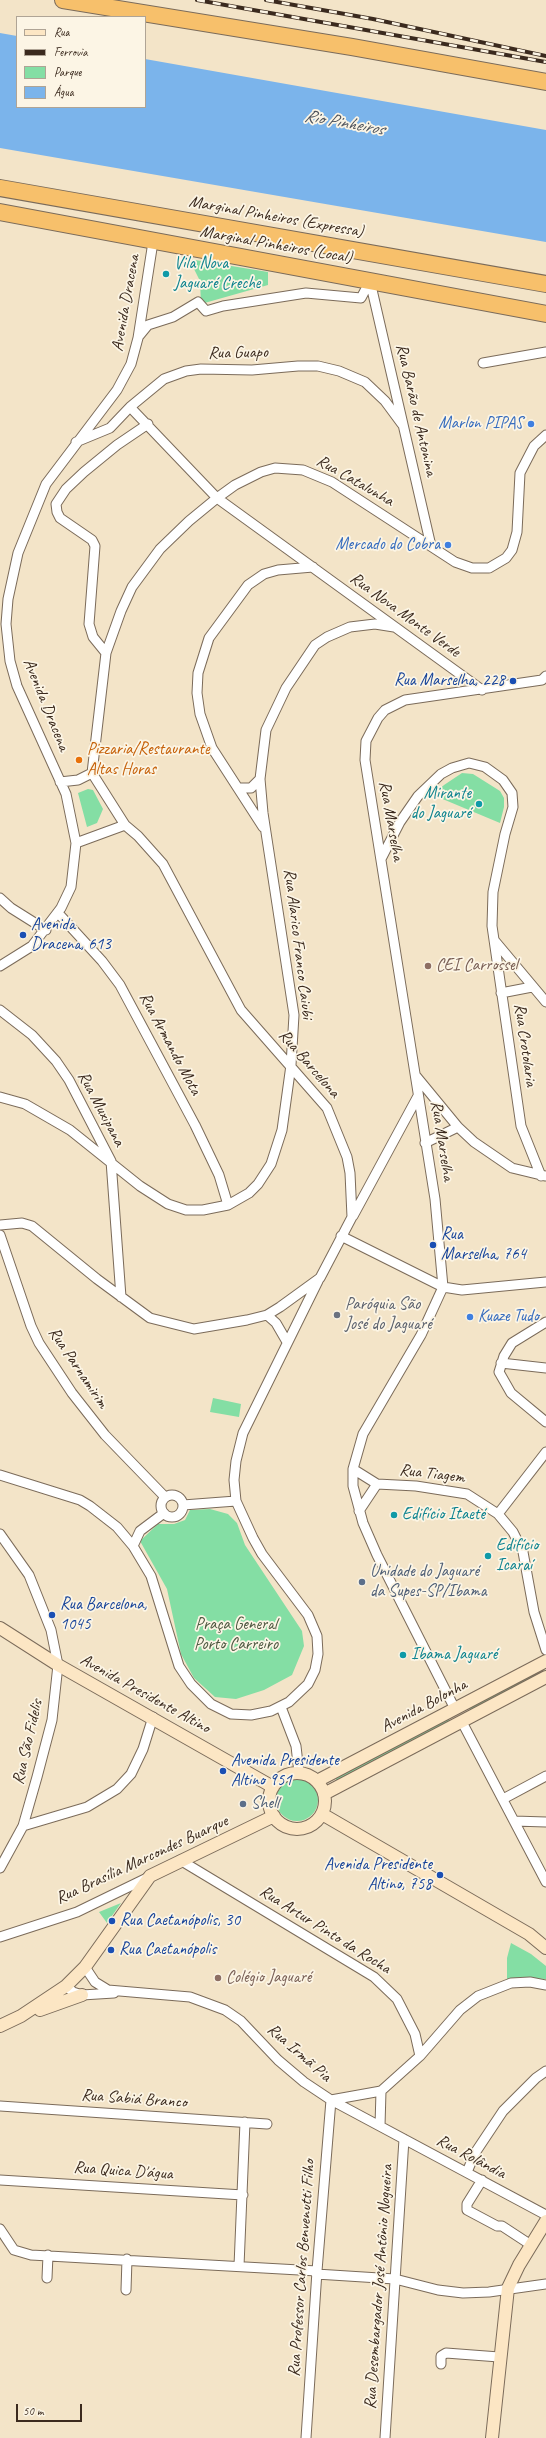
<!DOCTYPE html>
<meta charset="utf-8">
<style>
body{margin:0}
#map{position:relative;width:546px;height:2438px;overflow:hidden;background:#f3e4c8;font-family:Caveat,sans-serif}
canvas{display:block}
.legend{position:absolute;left:16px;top:16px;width:130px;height:92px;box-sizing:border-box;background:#fcf5e5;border:1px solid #afa495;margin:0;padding:5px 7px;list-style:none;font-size:12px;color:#3b2a1e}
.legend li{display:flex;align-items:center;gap:8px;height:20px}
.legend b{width:20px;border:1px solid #afa495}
.scale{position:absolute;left:16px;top:2404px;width:66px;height:18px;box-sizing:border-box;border:2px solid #3b2a1e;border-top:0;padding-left:5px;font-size:12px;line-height:14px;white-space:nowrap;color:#3b2a1e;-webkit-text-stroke:3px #fcf5e5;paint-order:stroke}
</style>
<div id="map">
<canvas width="546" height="2438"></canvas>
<ul class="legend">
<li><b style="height:5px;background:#fce6c4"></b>Rua</li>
<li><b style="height:5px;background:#3b2a1e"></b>Ferrovia</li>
<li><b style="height:11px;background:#84dea4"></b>Parque</li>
<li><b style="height:11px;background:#7bb4eb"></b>Água</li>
</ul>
<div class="scale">50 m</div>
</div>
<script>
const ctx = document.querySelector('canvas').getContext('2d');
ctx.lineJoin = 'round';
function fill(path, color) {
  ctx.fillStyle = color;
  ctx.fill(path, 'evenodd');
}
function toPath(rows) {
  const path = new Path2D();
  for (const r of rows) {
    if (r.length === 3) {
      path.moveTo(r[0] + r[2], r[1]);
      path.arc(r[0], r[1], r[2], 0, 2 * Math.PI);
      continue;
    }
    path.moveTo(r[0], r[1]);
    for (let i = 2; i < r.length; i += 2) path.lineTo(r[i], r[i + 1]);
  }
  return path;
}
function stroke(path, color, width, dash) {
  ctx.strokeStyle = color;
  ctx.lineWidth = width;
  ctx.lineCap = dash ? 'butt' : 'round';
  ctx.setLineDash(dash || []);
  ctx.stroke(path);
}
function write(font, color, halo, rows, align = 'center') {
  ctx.font = font + ' Caveat,sans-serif';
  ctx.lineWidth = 3.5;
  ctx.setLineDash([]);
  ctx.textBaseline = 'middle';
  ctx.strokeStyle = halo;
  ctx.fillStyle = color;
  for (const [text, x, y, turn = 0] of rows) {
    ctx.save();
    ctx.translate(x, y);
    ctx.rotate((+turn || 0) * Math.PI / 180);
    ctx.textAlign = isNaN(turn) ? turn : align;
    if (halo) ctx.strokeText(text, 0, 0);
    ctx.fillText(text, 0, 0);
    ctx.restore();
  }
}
const green = toPath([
 [189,259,268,272,268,285,201,304,200,281],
 [462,773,473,774,500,791,504,798,504,807,500,823,433,795,444,785],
 [88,789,93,790,103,809,97,823,87,827,78,793],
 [213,1398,241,1404,239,1417,210,1412],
 [210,1509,228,1514,237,1523,245,1545,302,1631,304,1646,292,1675,264,1690,236,1699,215,1697,194,1678,181,1654,167,1589,140,1541,158,1524,174,1524,185,1520,190,1510],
 [536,1673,538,1676,471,1711,469,1708],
 [448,1719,450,1722,337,1781,335,1778],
 [297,1800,21],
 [121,1903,107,1923,99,1912],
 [511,1943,531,1954,546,1966,546,1979,516,1978,507,1980,507,1958]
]);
const water = toPath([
 [0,33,17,36,17,107,145,107,145,59,546,130,546,242,0,148]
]);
const street = toPath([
 [370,281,431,546],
 [139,336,148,325,173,317,198,302,206,311,223,306,306,293,361,298,370,281],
 [483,363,546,352],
 [130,407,217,498,482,690],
 [76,442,110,428,130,407,164,379,186,371,201,369,252,370,298,366,318,366,339,371,365,382,385,401,402,424],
 [106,653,93,637,89,624,95,546,92,540,60,518,57,512,56,504,66,489,84,472,117,445,148,424],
 [92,773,106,653,121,611,132,587,160,549,189,521,217,498,235,485,261,472,275,468,303,470,332,482,455,562,472,568,489,568,506,558,512,550,517,532,520,473,534,446,546,435],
 [60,782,78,780,92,773],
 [238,788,251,788,260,779],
 [263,827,212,748,200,714,197,693,198,673,209,638,248,585,264,574,278,570,313,567],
 [76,843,125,825,92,773],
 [381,859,400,822,418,796,441,774,452,768,469,763,485,767,503,780,512,793,513,807,505,834,493,892,492,926,521,1126,541,1176],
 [0,898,11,908,46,930],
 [58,913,102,961,120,985,195,1125,219,1175,228,1205],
 [494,940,546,1002],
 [0,966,32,946,61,908,71,887,76,843,66,794,17,686,10,661,6,624,8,599,18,553,46,484,117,390,131,364,138,338,153,242],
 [501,993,532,987],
 [0,1010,32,1035,56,1061,69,1080,111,1161,121,1297],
 [416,1076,458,1127,474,1142,512,1168,545,1176],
 [0,1097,25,1104,70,1130,140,1186,168,1204,186,1210,203,1210,228,1205,249,1193,258,1184,271,1164,282,1130,291,1065,294,1015,263,813,260,779,266,730,286,688,315,645,327,637,350,627,375,624,394,627],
 [425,1143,458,1127],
 [353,1216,418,1096],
 [0,1225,22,1223,32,1226,97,1279,150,1318,194,1329,247,1320,267,1315,280,1307,320,1278,352,1217,350,1173,347,1157,327,1108,241,1010,163,864,138,836,125,825],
 [0,1235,31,1326,39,1343,72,1393,105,1435,165,1497],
 [341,1236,443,1287,462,1290,546,1282],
 [267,1315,276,1323,287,1342],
 [546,1322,512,1343,504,1356,499,1372,511,1393,546,1422],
 [501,1363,546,1368],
 [353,1469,377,1484,416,1486,467,1494,498,1514,513,1532,523,1552,534,1612,546,1650],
 [0,1475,80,1500,90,1506,117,1527,133,1546,151,1576,179,1666,191,1684,211,1704,231,1714,251,1715,271,1711,289,1702,308,1684,315,1670,318,1654,317,1636,308,1615,262,1554,253,1538,236,1501,234,1480,236,1461,243,1433,318,1281],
 [172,1506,11],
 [183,1505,236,1501],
 [359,1511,377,1484],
 [498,1514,546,1452],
 [0,1534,29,1575,51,1630,58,1665,52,1720,37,1777,23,1826,0,1868],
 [133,1546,140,1531,164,1513],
 [281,1707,296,1746,299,1773],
 [455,1709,377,1555,363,1523,353,1486,353,1469,363,1434,421,1335,443,1287,435,1199,365,760,366,741,378,718,385,710,405,700,542,680,546,676],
 [462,1722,546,1882],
 [503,1799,546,1776],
 [514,1821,546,1822],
 [23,1826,87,1807,117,1789,131,1774,143,1749,153,1717],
 [180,1860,374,1977,397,1999,415,2034,420,2056],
 [0,1937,77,1912,149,1877],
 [85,1967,95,1982,108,1990,190,1997,225,2010,241,2021,278,2060,304,2082,331,2100,381,2091,420,2056,460,2010,478,1996,511,1983,530,1982,546,1985],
 [66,1986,73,1992,82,1995,114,1993],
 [0,2106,267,2124],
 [380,2126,381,2091],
 [467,2172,475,2153,503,2111,536,2078,546,2071],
 [0,2180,243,2195],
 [482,2180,467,2204,467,2210,497,2226,502,2226,531,2245],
 [0,2229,14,2250,31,2255,317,2271],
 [239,2266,245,2122],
 [316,2274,395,2279,438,2290,463,2293,489,2292,546,2284],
 [47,2278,48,2255],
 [126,2290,127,2259],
 [441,2364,441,2356,446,2353,499,2357],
 [306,2438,317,2271,331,2100,546,2215],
 [385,2438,404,2139]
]);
const secondary = toPath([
 [0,1628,58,1665,273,1787],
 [297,1801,28],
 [317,1781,546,1661],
 [324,1794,546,1677],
 [322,1814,529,1934,546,1948],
 [40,2010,82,1995],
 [0,2026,21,2016,66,1986,85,1967,150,1876,274,1816],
 [492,2438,508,2288,519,2265,546,2221]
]);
const highway = toPath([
 [63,0,352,47,546,82],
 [0,188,546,284],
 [0,212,546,314]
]);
const rail = toPath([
 [197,0,546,62],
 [266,0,373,19,546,56]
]);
const markers = [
 [166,274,4,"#0f9aa8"],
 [531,424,4,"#3f7fe0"],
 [448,545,4,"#3f7fe0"],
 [513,681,4,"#1a4fb4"],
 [79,760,4,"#e8710a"],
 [479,804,4,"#0f9aa8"],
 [23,935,4,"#1a4fb4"],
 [428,966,4,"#8d6e63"],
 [433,1245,4,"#1a4fb4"],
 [337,1315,4,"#6b7280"],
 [470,1317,4,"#3f7fe0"],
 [394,1515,4,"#0f9aa8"],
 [488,1556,4,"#0f9aa8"],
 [362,1582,4,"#5c6f8a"],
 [52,1615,4,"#1a4fb4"],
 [403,1655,4,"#0f9aa8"],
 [223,1771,4,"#1a4fb4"],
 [243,1804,4,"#5c6f8a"],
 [440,1875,4,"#1a4fb4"],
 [112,1921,4,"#1a4fb4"],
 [111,1950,4,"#1a4fb4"],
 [218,1978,4,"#8d6e63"]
];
const streetNames = [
 ["Marginal Pinheiros (Expressa)",276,217,10],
 ["Marginal Pinheiros (Local)",276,245,10],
 ["Avenida Dracena",126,303,-80],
 ["Rua Guapo",238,353,-1],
 ["Rua Barão de Antonina",416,410,77],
 ["Rua Catalunha",355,481,30],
 ["Rua Nova Monte Verde",405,615,36],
 ["Avenida Dracena",46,705,68],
 ["Rua Marselha",391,821,80],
 ["Rua Alarico Franco Caiubi",298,944,83],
 ["Rua Armando Mota",170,1044,62],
 ["Rua Crotolaria",525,1045,82],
 ["Rua Barcelona",309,1064,49],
 ["Rua Muxipana",101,1109,62],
 ["Rua Marselha",442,1141,81],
 ["Rua Parnamirim",78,1368,56],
 ["Rua Tiagem",432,1474,7],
 ["Avenida Presidente Altino",145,1694,29],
 ["Avenida Bolonha",424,1706,-28],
 ["Rua São Fidelis",28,1742,-77],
 ["Rua Brasília Marcondes Buarque",142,1860,-25],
 ["Rua Artur Pinto da Rocha",325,1930,32],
 ["Rua Irmã Pia",299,2053,41],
 ["Rua Sabiá Branco",134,2099,4],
 ["Rua Rolândia",471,2157,28],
 ["Rua Quica D'água",123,2171,4],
 ["Rua Professor Carlos Benvenutti Filho",302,2268,-86],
 ["Rua Desembargador José Antônio Nogueira",379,2287,-86]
];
const cultureNames = [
 ["Vila Nova",174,264],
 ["Jaguaré Creche",174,284],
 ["Mirante",471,794,"right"],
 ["do Jaguaré",471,814,"right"],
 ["Edifício Itaeté",402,1515],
 ["Edifício",496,1546],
 ["Icaraí",496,1566],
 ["Ibama Jaguaré",411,1655]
];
const shopNames = [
 ["Marlon PIPAS",523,424],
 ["Mercado do Cobra",440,545],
 ["Kuaze Tudo",478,1317,"left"]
];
const transitNames = [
 ["Rua Marselha, 228",505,681,"right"],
 ["Avenida",31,925],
 ["Dracena, 613",31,945],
 ["Rua",441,1235],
 ["Marselha, 764",441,1255],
 ["Rua Barcelona,",60,1605],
 ["1045",60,1625],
 ["Avenida Presidente",231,1761],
 ["Altino 951",231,1781],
 ["Avenida Presidente",432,1865,"right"],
 ["Altino, 758",432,1885,"right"],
 ["Rua Caetanópolis, 30",120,1921],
 ["Rua Caetanópolis",119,1950]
];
const foodNames = [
 ["Pizzaria/Restaurante",87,750],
 ["Altas Horas",87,770]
];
const educationNames = [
 ["CEI Carrossel",436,966],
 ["Colégio Jaguaré",226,1978]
];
const worshipNames = [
 ["Paróquia São",345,1305],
 ["José do Jaguaré",345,1325]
];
const serviceNames = [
 ["Unidade do Jaguaré",370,1572],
 ["da Supes-SP/Ibama",370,1592],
 ["Shell",251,1804]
];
const parkNames = [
 ["Praça General",236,1625],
 ["Porto Carreiro",236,1645]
];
const waterNames = [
 ["Rio Pinheiros",344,123,10]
];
fill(green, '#84dea4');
fill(water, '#7bb4eb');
stroke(street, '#7b6b5a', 11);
stroke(secondary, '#7b6b5a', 14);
stroke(highway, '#7b6b5a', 18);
stroke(street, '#fff', 9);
stroke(secondary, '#fce6c4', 12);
stroke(highway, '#f7c06b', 16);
stroke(rail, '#3b2a1e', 4);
stroke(rail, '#fcf5e5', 2.5, [8]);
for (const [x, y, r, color] of markers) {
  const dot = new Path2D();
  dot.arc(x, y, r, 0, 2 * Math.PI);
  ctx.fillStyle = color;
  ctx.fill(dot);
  stroke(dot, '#fcf5e5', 1.5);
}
write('17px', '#3b2a1e', '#fcf5e5', streetNames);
write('17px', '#0d838f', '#fcf5e5', cultureNames, 'left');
write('17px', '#366cbe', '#fcf5e5', shopNames, 'right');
write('17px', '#164399', '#fcf5e5', transitNames, 'left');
write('17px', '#c56008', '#fcf5e5', foodNames, 'left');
write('17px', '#785e54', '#fcf5e5', educationNames, 'left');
write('17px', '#5b616d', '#fcf5e5', worshipNames, 'left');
write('17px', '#4e5e75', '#fcf5e5', serviceNames, 'left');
write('17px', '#4d5740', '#fcf5e5', parkNames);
write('italic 18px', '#4e535c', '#fcf5e5', waterNames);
</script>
